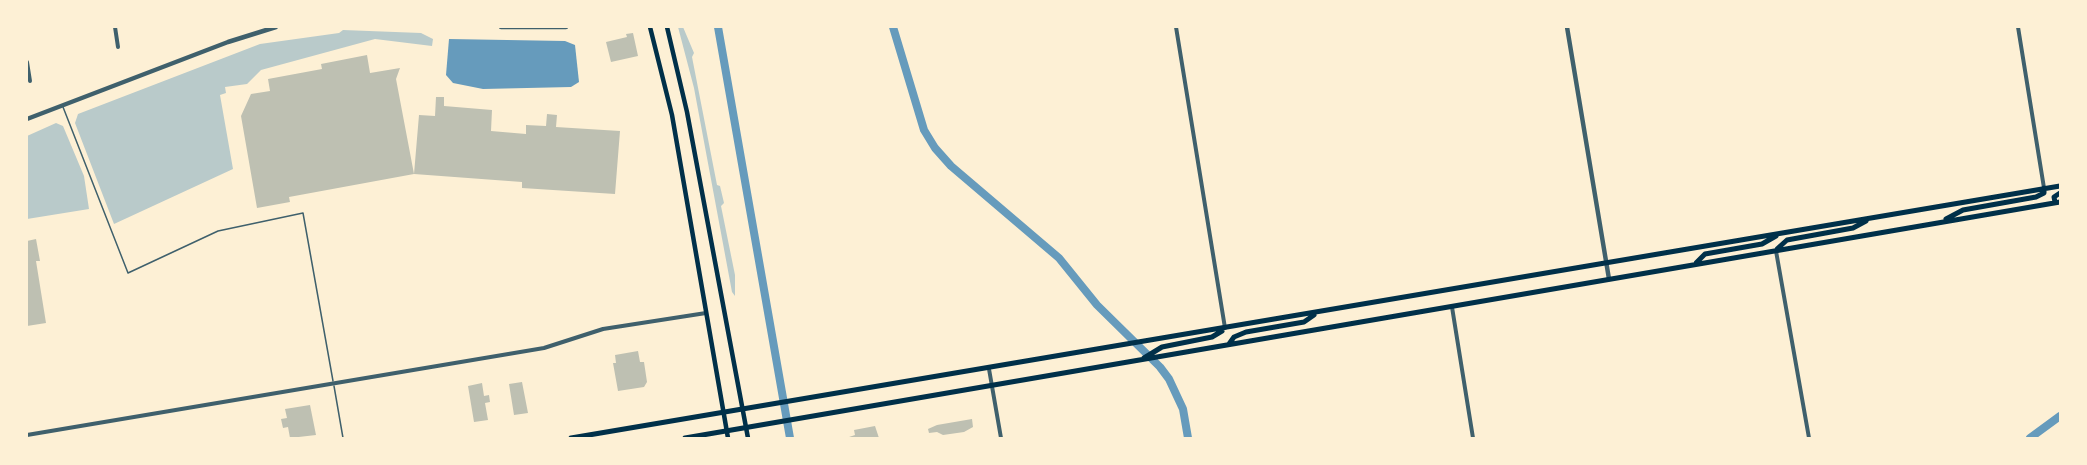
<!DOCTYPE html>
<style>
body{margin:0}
#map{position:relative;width:2087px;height:465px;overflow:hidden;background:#fdf0d5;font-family:"Space Grotesk",sans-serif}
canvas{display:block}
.frame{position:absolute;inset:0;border:28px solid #fdf0d5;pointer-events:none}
</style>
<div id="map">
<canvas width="2087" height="465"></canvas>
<div class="frame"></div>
</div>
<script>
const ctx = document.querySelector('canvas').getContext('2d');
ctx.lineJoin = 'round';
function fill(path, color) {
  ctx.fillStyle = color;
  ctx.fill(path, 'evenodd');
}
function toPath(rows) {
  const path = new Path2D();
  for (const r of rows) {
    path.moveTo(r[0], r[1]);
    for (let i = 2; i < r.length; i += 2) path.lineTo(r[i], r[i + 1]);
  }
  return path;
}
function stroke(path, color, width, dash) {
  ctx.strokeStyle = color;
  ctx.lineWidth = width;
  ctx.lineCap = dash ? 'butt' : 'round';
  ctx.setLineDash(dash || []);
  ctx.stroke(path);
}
const green = toPath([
 [678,27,683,27,694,53,692,57,717,185,720,186,724,203,721,206,735,275,735,296,732,292,694,88],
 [343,30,421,33,433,39,432,46,375,39,261,70,247,84,225,87,226,93,220,95,233,169,114,224,75,123,78,114,260,44,339,33],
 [56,123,63,126,84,176,89,209,27,219,27,136]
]);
const water = toPath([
 [449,39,565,41,575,45,579,82,571,87,483,89,453,83,446,75]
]);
const canal = toPath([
 [718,27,790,438],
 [893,27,924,130,935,148,951,166,1059,258,1097,305,1160,367,1169,379,1183,409,1188,438],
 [2030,438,2060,416]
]);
const building = toPath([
 [633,33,638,56,611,62,606,42,627,37,626,34],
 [367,55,370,73,400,68,396,79,414,174,289,197,290,202,257,208,241,116,251,94,270,91,268,79,322,69,321,64],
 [436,97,444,97,444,106,492,110,491,131,526,134,526,125,546,126,547,114,557,115,556,127,620,131,615,194,522,188,522,182,414,174,419,115,435,116],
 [36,239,40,261,36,261,46,323,27,326,27,241],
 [638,351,640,362,644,362,647,382,644,387,618,391,613,363,616,363,615,355],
 [522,382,528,413,514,415,509,384],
 [482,383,484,396,489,395,490,402,485,403,488,420,474,422,468,386],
 [310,405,316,435,290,438,288,427,283,428,281,419,287,418,285,409],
 [972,419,973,427,964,432,943,435,937,432,929,433,928,429,937,425],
 [875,426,879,438,846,438,855,435,854,430]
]);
const service = toPath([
 [63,107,128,273,218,231,303,213,333,381],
 [334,386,343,438]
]);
const minor = toPath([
 [115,27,118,47],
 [1176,27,1225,328],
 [2018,27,2044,188],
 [27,62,30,81],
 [1776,251,1809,438],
 [1452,307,1473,438],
 [989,369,1001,438],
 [27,435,544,348,603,329,706,313]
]);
const tertiary = toPath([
 [501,27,566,27],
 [1567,27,1609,279],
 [27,119,228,42,276,27]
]);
const secondary = toPath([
 [650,27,672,115,728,438],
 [667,27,687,112,748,438]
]);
const primary = toPath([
 [2055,202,2054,197,2060,193],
 [1946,219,1963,210,2036,197,2044,193,2044,188],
 [1777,249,1787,240,1853,228,1866,221],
 [1696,263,1705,254,1762,244,1776,236],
 [1229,344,1234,337,1246,332,1304,322,1314,315],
 [1144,358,1162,347,1212,337,1222,331],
 [571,438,2060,186],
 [685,438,2060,202]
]);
fill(green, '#b9caca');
fill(water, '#669bbc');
stroke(canal, '#669bbc', 8);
fill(building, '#bec0b2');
stroke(service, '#3f606c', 1.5);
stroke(minor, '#3f606c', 4);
stroke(tertiary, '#3f606c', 4.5);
stroke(secondary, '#003049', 4.5);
stroke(primary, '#003049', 5);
</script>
